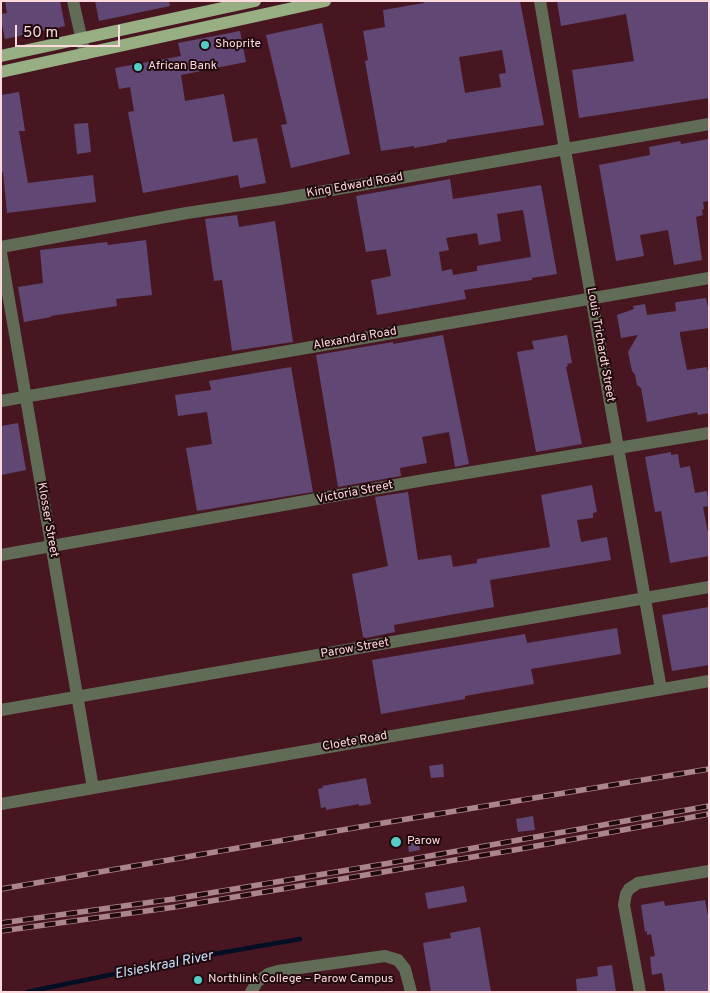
<!DOCTYPE html>
<meta charset="utf-8">
<style>
body{margin:0}
#map{position:relative;width:710px;height:993px;overflow:hidden;background:#471621;font-family:Overpass,sans-serif}
canvas{display:block}
.frame{position:absolute;inset:0;border:2px solid #fbd9dd;pointer-events:none}
.scale{position:absolute;left:15px;top:25px;width:105px;height:22px;box-sizing:border-box;border:2px solid #fbd9dd;border-top:0;padding-left:6px;font-size:15px;line-height:18px;white-space:nowrap;color:#fbd9dd;-webkit-text-stroke:4px #200a0e;paint-order:stroke}
</style>
<div id="map">
<canvas width="710" height="993"></canvas>
<div class="frame"></div>
<div class="scale">50 m</div>
</div>
<script>
const ctx = document.querySelector('canvas').getContext('2d');
ctx.lineJoin = 'round';
function toPath(rows) {
  const path = new Path2D();
  for (const r of rows) {
    path.moveTo(r[0], r[1]);
    for (let i = 2; i < r.length; i += 2) path.lineTo(r[i], r[i + 1]);
  }
  return path;
}
function stroke(path, color, width, dash) {
  ctx.strokeStyle = color;
  ctx.lineWidth = width;
  ctx.lineCap = dash ? 'butt' : 'round';
  ctx.setLineDash(dash || []);
  ctx.stroke(path);
}
function fill(path, color) {
  ctx.fillStyle = color;
  ctx.fill(path, 'evenodd');
}
function write(font, color, halo, rows, align = 'center') {
  ctx.font = font + ' Overpass,sans-serif';
  ctx.lineWidth = 4;
  ctx.setLineDash([]);
  ctx.textBaseline = 'middle';
  ctx.strokeStyle = halo;
  ctx.fillStyle = color;
  for (const [text, x, y, turn = 0] of rows) {
    ctx.save();
    ctx.translate(x, y);
    ctx.rotate((+turn || 0) * Math.PI / 180);
    ctx.textAlign = isNaN(turn) ? turn : align;
    if (halo) ctx.strokeText(text, 0, 0);
    ctx.fillText(text, 0, 0);
    ctx.restore();
  }
}
const stream = toPath([
 [27,992,197,957,300,939]
]);
const building = toPath([
 [5,1,60,1,65,26,5,39,1,20,1,14,7,13],
 [95,1,169,1,170,6,99,21],
 [423,1,520,1,544,125,447,140,447,142,414,148,414,146,381,151,365,61,368,60,363,31,385,27,383,10,424,3],
 [502,50,506,73,499,74,501,87,465,93,459,57],
 [557,1,709,1,709,98,579,118,572,70,634,61,626,14,561,26],
 [322,23,350,154,291,168,281,125,287,124,266,35],
 [240,31,246,62,181,75,185,101,224,94,233,142,257,138,266,183,240,188,238,175,143,193,128,112,134,111,130,87,119,89,115,68,181,56,178,43],
 [19,92,25,131,19,131,28,183,93,175,96,202,7,213,3,172,1,173,1,95],
 [88,123,91,152,77,154,74,124],
 [709,139,709,201,703,202,704,209,702,210,703,215,696,217,702,260,674,265,668,230,640,235,644,256,616,261,599,165,650,155,649,147,680,141,681,144],
 [450,179,453,199,541,185,557,274,532,278,532,280,464,290,466,299,377,315,371,280,391,276,386,249,366,252,356,196],
 [523,210,531,257,477,266,477,271,453,275,452,269,442,271,439,252,449,250,446,238,477,233,479,245,501,241,497,214],
 [237,215,239,227,275,221,293,342,232,351,222,280,214,281,205,219],
 [146,240,152,295,116,299,117,306,51,316,51,317,24,322,18,287,43,283,40,250,107,242,108,245],
 [706,298,709,311,709,328,680,332,680,335,687,370,707,367,709,378,709,413,698,415,697,412,647,422,641,388,637,385,635,375,632,371,628,352,638,335,621,338,617,315,634,309,633,306,645,304,647,315,676,311,675,303,677,302],
 [443,335,469,464,455,467,449,432,422,437,427,463,400,468,401,476,338,487,316,355,393,342,393,344],
 [567,335,572,363,567,364,568,366,566,367,582,444,536,452,517,352,534,349,532,341],
 [291,367,313,492,197,511,186,448,212,444,207,412,178,416,175,395,211,390,209,381],
 [18,423,26,470,1,475,1,426],
 [671,452,671,455,678,454,680,468,690,466,695,493,707,491,709,506,703,507,709,538,709,556,670,563,661,511,655,512,645,457],
 [592,485,597,512,593,513,593,518,577,520,581,542,607,537,611,560,490,580,494,607,394,625,395,632,366,638,363,637,352,574,388,566,375,497,408,492,418,560,451,555,453,567,477,563,477,559,550,547,541,495],
 [709,607,709,665,672,671,662,615],
 [617,628,621,654,531,669,534,684,465,696,465,699,381,714,372,660,525,634,527,643],
 [443,764,444,777,431,778,429,766],
 [366,778,371,804,359,806,359,804,326,810,326,807,321,808,318,789,323,788,322,786],
 [533,816,535,830,518,832,516,819],
 [418,836,420,850,409,852,407,838],
 [464,886,467,902,428,909,425,893],
 [705,900,709,921,709,992,665,992,662,973,652,975,650,957,655,956,651,934,647,935,647,931,645,932,641,905,664,901,665,906],
 [480,927,491,992,431,992,423,943,451,938,450,933],
 [612,965,616,992,577,992,576,979,598,976,597,967]
]);
const minor = toPath([
 [73,1,85,54],
 [540,1,565,150,661,689],
 [1,247,187,213,280,199,709,124],
 [1,253,93,788],
 [1,401,709,278],
 [1,555,424,480,709,433],
 [1,710,709,587],
 [1,804,709,681],
 [251,992,257,982,268,974,278,971,385,956,398,960,405,969,411,992],
 [640,992,624,905,626,894,629,889,638,883,709,871]
]);
const primary = toPath([
 [1,56,255,1],
 [1,72,325,1]
]);
const rail = toPath([
 [1,889,371,825,709,769],
 [1,923,174,899,390,863,709,806],
 [1,931,175,907,520,849,709,814]
]);
const markers = [
 [205,45,5,"#55cdc6"],
 [138,67,5,"#55cdc6"],
 [396,842,6,"#55cdc6"],
 [198,980,5,"#55cdc6"]
];
const poiNames = [
 ["Shoprite",215,45],
 ["African Bank",148,67],
 ["Parow",407,842],
 ["Northlink College – Parow Campus",208,980]
];
const streetNames = [
 ["King Edward Road",355,186,-10],
 ["Alexandra Road",355,339,-10],
 ["Louis Trichardt Street",600,345,80],
 ["Victoria Street",355,493,-11],
 ["Klosser Street",47,520,80],
 ["Parow Street",355,649,-10],
 ["Cloete Road",355,742,-10]
];
const waterNames = [
 ["Elsieskraal River",164,966,-11]
];
stroke(stream, '#000f23', 4.5);
fill(building, '#614874');
stroke(minor, '#616c57', 12);
stroke(primary, '#98ae83', 12);
stroke(rail, '#ac848b', 5.5);
stroke(rail, '#200a0e', 4, [11]);
for (const [x, y, r, color] of markers) {
  const dot = new Path2D();
  dot.arc(x, y, r, 0, 2 * Math.PI);
  ctx.fillStyle = color;
  ctx.fill(dot);
  stroke(dot, '#200a0e', 2);
}
write('12px', '#fbd9dd', '#200a0e', poiNames, 'left');
write('12px', '#fbd9dd', '#200a0e', streetNames);
write('italic 14px', '#c7e1fc', '#200a0e', waterNames);
</script>
